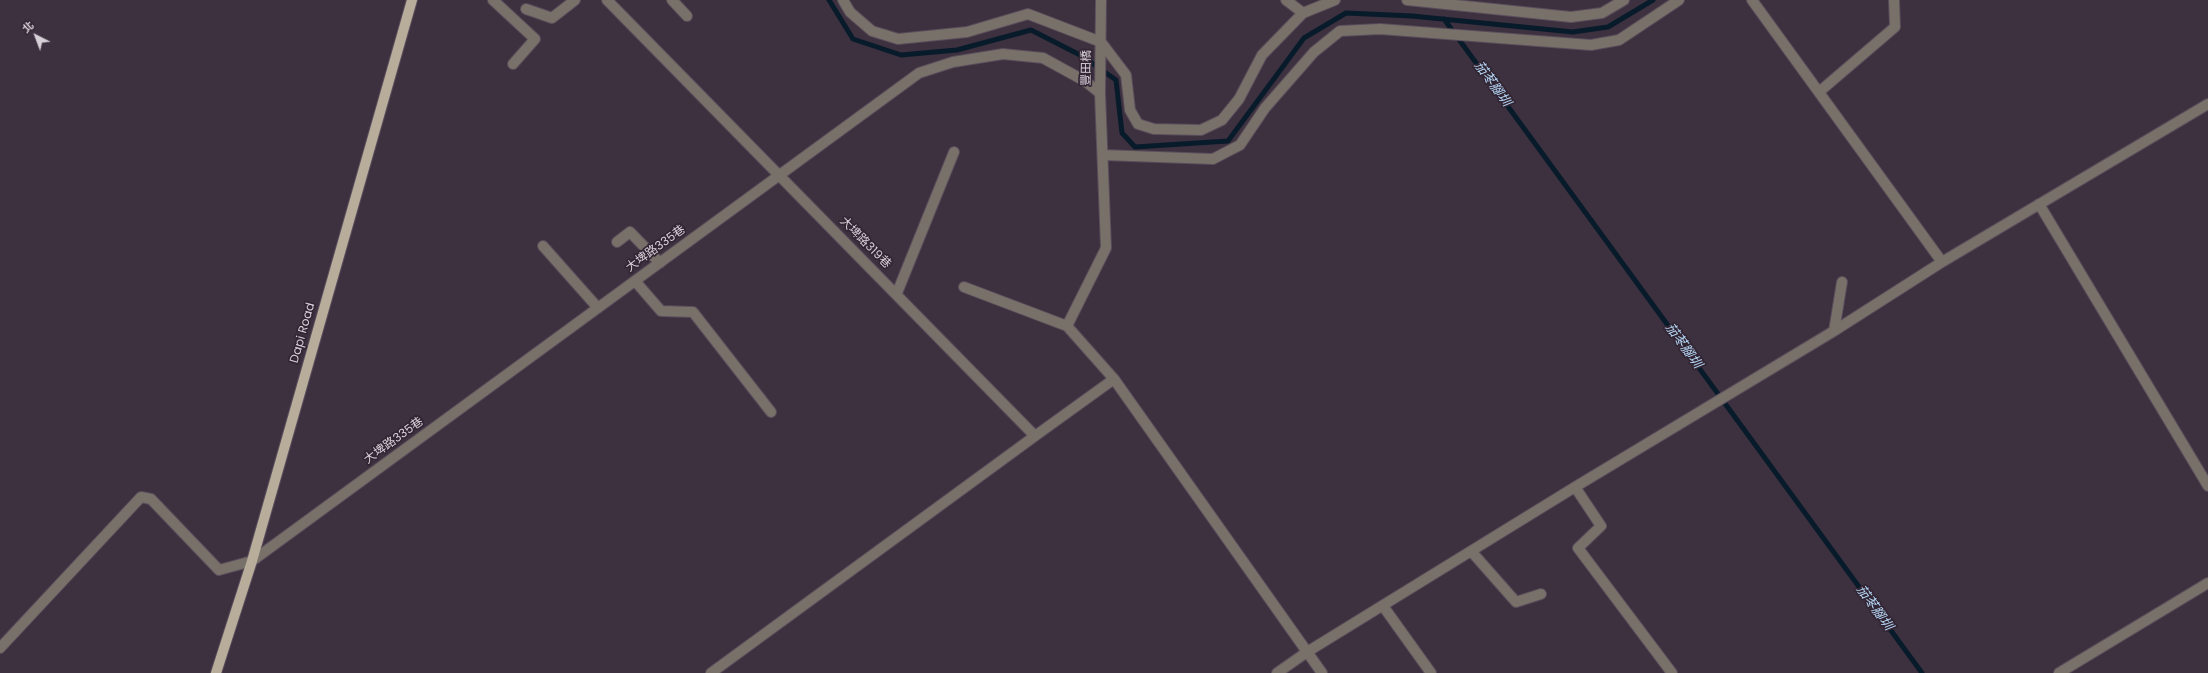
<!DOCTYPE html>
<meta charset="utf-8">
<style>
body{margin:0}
#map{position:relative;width:2208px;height:673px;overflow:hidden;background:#3d303f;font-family:Poppins,"Noto Sans TC",sans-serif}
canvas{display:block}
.north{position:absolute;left:16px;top:16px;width:40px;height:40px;-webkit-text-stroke:3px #332634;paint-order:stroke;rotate:318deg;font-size:11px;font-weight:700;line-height:16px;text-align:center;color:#d8d0d9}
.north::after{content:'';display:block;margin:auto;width:14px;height:18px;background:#d8d0d9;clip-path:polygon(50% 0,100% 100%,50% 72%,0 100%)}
</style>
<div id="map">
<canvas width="2208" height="673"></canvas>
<div class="north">北</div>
</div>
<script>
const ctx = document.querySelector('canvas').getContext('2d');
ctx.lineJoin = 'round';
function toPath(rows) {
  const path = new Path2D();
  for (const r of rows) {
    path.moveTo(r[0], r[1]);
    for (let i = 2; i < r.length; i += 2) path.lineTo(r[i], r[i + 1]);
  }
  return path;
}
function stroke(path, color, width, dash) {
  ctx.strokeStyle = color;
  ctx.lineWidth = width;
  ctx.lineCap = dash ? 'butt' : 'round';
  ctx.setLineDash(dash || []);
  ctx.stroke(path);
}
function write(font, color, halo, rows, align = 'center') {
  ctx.font = font + ' Poppins,"Noto Sans TC",sans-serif';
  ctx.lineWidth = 3.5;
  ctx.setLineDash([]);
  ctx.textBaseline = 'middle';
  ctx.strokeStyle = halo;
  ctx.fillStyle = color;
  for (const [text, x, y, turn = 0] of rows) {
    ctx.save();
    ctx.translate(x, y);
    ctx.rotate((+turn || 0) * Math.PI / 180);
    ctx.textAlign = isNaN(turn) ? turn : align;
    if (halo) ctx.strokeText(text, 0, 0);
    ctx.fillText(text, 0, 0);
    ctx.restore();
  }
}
const stream = toPath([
 [829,0,853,39,901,55,957,50,1031,30,1082,56,1116,80,1122,133,1135,147,1228,141,1304,38,1346,13,1412,16,1573,32,1608,27,1653,0],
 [1444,19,1922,673]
]);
const minor = toPath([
 [493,0,535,39,513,64],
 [607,0,1035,436,1114,379],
 [672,0,687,16],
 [843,0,850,12,872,31,898,39,967,32,1028,14,1101,42,1126,75,1130,110,1138,124,1154,129,1201,130,1222,120,1239,99,1262,55,1303,13,1335,0],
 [1101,0,1100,93,1106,248,1067,326,1114,379,1322,673],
 [1286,0,1303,13],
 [1407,0,1571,17,1602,13,1624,0],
 [1752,0,1942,262],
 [526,9,552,18,575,0],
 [1819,92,1895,27,1894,0],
 [1103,155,1213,159,1240,145,1265,108,1314,52,1340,31,1380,29,1591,45,1619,40,1679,0],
 [2039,204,2208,486],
 [617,242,630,232,660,263],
 [543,246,598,308],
 [635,281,661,311,693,312,771,412],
 [964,287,1067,326],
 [897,293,954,152],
 [1834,331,1842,282],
 [1575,487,1601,526,1578,548,1672,673],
 [1471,551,1516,602,1541,594],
 [1383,606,1431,673],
 [0,648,141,497,151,499,219,570,252,561,919,73,953,62,1003,54,1043,58,1085,81,1100,93],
 [711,673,1035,436],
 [1277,673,1307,652,1575,487,1834,331,1942,262,2208,104],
 [2059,673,2208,583]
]);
const major = toPath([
 [216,673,252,561,412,0]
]);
const streetNames = [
 ["豐田橋",1087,68,-89],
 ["大埤路319巷",865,243,45],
 ["大埤路335巷",656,249,-36],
 ["Dapi Road",303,333,-74],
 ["大埤路335巷",394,441,-36]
];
const waterNames = [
 ["茄苳腳圳",1492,84,54],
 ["茄苳腳圳",1683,346,54],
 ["茄苳腳圳",1874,608,54]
];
stroke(stream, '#081b2b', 5);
stroke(minor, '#594d5b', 12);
stroke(major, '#594d5b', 12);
stroke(minor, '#777169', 10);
stroke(major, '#b8ac9b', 10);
write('12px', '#d8d0d9', '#332634', streetNames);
write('italic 13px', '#b6d7f7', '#332634', waterNames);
</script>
